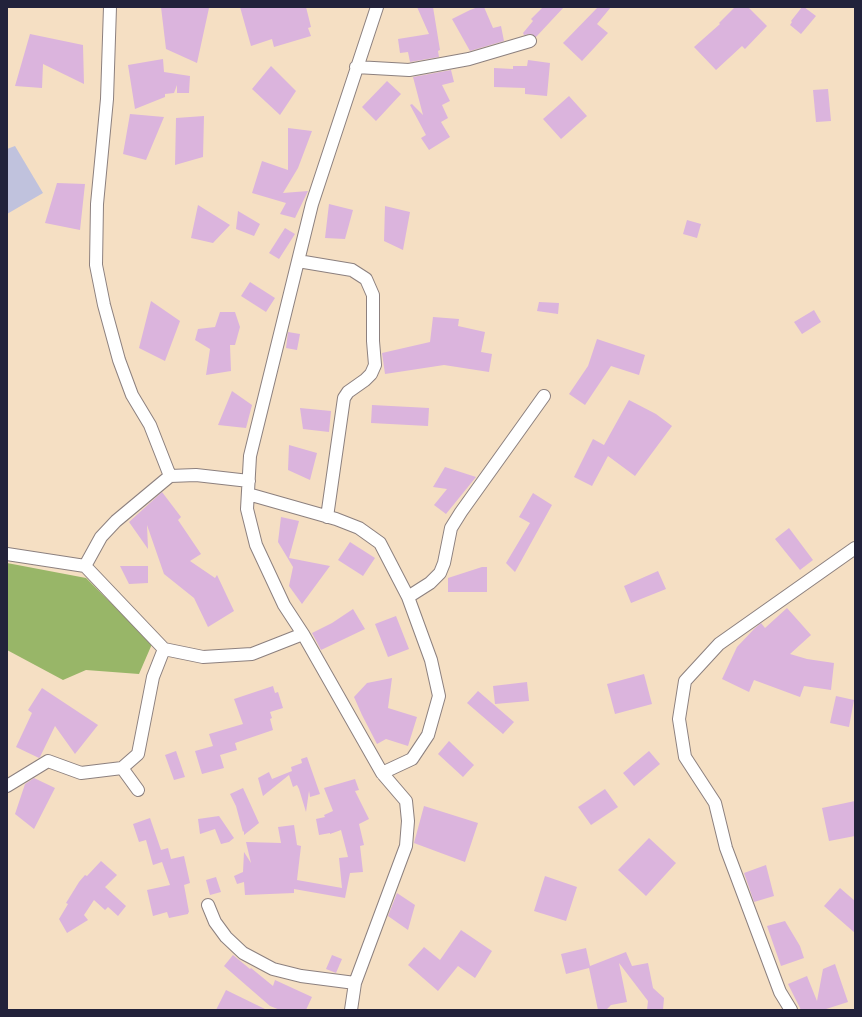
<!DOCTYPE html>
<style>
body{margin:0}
#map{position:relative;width:862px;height:1017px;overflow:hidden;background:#f5dfc3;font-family:"Playpen Sans",sans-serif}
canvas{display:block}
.frame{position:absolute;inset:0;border:8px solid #22223b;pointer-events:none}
</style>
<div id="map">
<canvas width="862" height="1017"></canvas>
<div class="frame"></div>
</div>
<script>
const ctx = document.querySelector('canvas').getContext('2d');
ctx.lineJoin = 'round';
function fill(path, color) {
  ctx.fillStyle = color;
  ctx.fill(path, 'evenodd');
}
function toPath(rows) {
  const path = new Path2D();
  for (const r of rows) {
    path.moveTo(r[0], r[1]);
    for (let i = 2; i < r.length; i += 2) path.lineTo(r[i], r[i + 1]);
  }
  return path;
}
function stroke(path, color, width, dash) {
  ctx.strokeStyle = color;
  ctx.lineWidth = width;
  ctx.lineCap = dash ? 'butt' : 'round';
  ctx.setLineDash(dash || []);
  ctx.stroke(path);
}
const industrial = toPath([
 [15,146,43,193,7,214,7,149]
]);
const forest = toPath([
 [7,563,86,578,152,644,139,674,86,670,63,680,7,650]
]);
const building = toPath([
 [161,7,209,8,197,63,166,49],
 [240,7,306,7,311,27,308,28,311,36,274,47,272,39,251,46],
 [417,7,433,7,440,50,438,51,439,57,410,62,408,52,400,53,398,39,429,34],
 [478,7,484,7,493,28,501,26,504,41,470,51,452,19,470,10],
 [543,7,564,7,536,37,531,34,524,35,523,33,533,21,531,19],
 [598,7,611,7,597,24,608,33,582,61,563,43],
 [735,7,748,7,767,26,745,49,742,46,716,70,694,47,720,24,719,23],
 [802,7,804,7,816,16,801,34,790,25,792,22,791,21],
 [30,34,83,45,84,84,43,64,42,88,15,86],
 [163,59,164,72,190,76,189,93,177,93,177,85,174,93,165,94,165,97,135,109,128,65],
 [528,60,550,63,547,96,525,94,525,88,494,87,494,68,513,69,513,66,527,66],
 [271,66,296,91,280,115,252,89],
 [451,70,454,82,442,85,450,101,442,105,448,118,441,122,450,137,429,150,421,138,426,135,410,105,412,104,423,115,413,77],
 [387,81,401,94,376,121,362,107],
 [828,89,831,121,816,122,813,90],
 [569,96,587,116,561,139,543,119],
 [130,114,164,117,146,160,123,154],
 [204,116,203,157,175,165,176,118],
 [288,128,312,131,298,168,283,193,308,191,295,218,280,214,286,203,252,193,262,161,288,170],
 [57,183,85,184,80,230,45,223],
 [329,204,353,210,345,239,325,238],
 [198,205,230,225,213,243,191,238],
 [385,206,410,212,403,250,384,241],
 [238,211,260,224,254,236,236,229],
 [687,220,701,224,697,238,683,234],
 [285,228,295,234,279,259,269,253],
 [250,282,275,298,266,312,241,296],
 [151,301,180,321,165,361,139,348],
 [539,302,559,303,558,314,537,311],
 [814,310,821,322,802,334,794,322],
 [220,312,235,312,240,327,235,345,230,345,231,371,206,375,210,349,195,340,198,329,215,327],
 [433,317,459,319,458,326,485,332,481,352,492,354,489,372,444,365,385,374,382,353,430,342],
 [288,332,300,334,297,350,286,348],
 [597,339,645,355,639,375,611,366,585,405,569,394,588,366],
 [232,391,252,405,246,428,218,425],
 [629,400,656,414,672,426,635,476,608,456,592,486,574,477,593,439,604,445],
 [372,405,429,408,428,426,371,423],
 [300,408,331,411,329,432,303,429],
 [289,445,317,453,310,480,288,470],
 [445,467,476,477,446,514,434,505,447,489,433,487],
 [162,492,181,517,178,520,201,554,190,561,215,578,217,575,234,611,208,627,194,598,164,574,147,525,148,549,129,522],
 [533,493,552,505,515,572,506,563,530,523,519,517],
 [281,517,299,521,289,558,330,566,302,604,289,586,293,567,278,542],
 [789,528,813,560,800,570,775,539],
 [350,542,375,558,363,576,338,560],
 [120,566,148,566,148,583,129,584],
 [482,567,487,567,487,592,448,592,448,578],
 [658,571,666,589,631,603,624,586],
 [787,608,811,635,790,654,807,659,834,663,831,690,804,686,800,697,754,680,749,692,722,679,737,647,755,628,761,623,765,628],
 [353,609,365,629,321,650,312,633,332,623],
 [396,616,409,649,388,657,375,624],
 [644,674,652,704,615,714,607,684],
 [392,678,388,708,417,717,408,746,386,739,377,744,362,715,354,697,367,683],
 [527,682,529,701,495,704,493,686],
 [273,686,275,693,278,692,283,708,270,712,272,718,270,719,273,730,235,743,237,750,220,755,224,768,202,774,195,751,213,746,209,734,243,724,234,699],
 [42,688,98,725,75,754,55,726,40,757,39,758,16,747,32,713,28,710],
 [478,691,514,722,503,734,467,703],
 [836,696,854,700,849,727,830,723],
 [449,741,474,765,463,777,438,754],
 [176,751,185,777,174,780,165,755],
 [649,751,660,764,634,786,623,773],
 [307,757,320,794,310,797,309,791,306,812,299,789,297,785,293,787,289,775,263,796,258,778,269,772,272,779,292,771,291,767,302,763,301,759],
 [34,778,55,788,34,829,15,814,25,784],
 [355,779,359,790,355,791,369,819,359,824,364,845,360,846,363,872,350,873,345,898,294,889,294,893,245,895,244,882,237,884,234,876,243,872,244,852,251,863,246,842,281,843,278,827,294,825,297,845,301,846,297,880,342,888,339,858,348,857,341,830,330,834,330,833,319,835,316,819,325,817,324,815,333,811,324,788],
 [243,788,259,823,244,835,244,831,243,832,236,806,230,794],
 [605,789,618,807,591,825,578,807],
 [855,801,855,836,829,841,822,808],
 [424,806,478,823,465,862,414,843],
 [219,816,234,838,229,842,221,844,215,829,200,834,198,819],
 [150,818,161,850,168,848,171,859,184,856,190,883,184,885,189,912,188,913,188,914,169,918,167,912,153,916,147,890,170,885,162,862,153,865,146,840,139,842,133,824],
 [649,838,676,863,646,896,618,870],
 [101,861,117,875,105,887,126,906,118,916,108,907,105,910,94,900,84,915,88,920,67,933,59,919,68,904,66,903,79,882,85,875,87,876],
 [766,865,774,896,754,902,744,873],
 [545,876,577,887,566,921,534,911],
 [216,877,221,892,210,895,206,880],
 [840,888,855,901,855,933,824,906],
 [397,893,415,905,408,930,388,916],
 [785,921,800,946,804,958,781,966,767,926],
 [461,930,492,951,475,978,458,966,438,991,408,965,424,947,440,960],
 [586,948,590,966,626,952,632,966,648,963,653,988,664,998,663,1010,647,1010,648,1001,619,963,627,1002,611,1005,606,1010,598,1010,589,968,566,974,561,954],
 [233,955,250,969,251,968,273,986,275,980,312,997,306,1010,280,1010,270,1006,224,966],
 [332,955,342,959,336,973,326,969],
 [835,964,848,1002,823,1010,801,1010,788,984,807,976,817,1001,823,969],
 [226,990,267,1010,216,1010]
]);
const minor = toPath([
 [110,7,107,99,97,204,96,265,104,305,119,360,132,395,150,425,170,476],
 [356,67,409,70,469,59,530,41],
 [298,261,352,270,366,279,373,295,373,341,375,365,371,374,365,380,348,392,344,398,327,517],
 [248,494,336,519,359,528,380,543,408,597,431,660,439,696,428,735,412,759,382,773],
 [7,554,85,566,164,649,203,657,252,654,303,634],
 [85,566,101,537,116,521,170,476,196,475,249,481],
 [408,597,430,583,440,573,444,563,451,528,461,512,544,396],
 [122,768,138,790],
 [7,786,48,761,81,773,122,768,138,754,153,677,164,649],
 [208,905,215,922,226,937,243,953,273,969,301,976,355,983],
 [351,1010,355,983,406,846,408,821,406,801,382,773,303,634,284,605,256,545,247,509,250,456,312,204,377,7],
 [791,1010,780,992,726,848,715,803,685,757,679,719,685,681,719,644,855,548]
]);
fill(industrial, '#c0c2dd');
fill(forest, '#98b668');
fill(building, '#dbb4dd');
stroke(minor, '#8c807f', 14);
stroke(minor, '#fff', 12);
</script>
